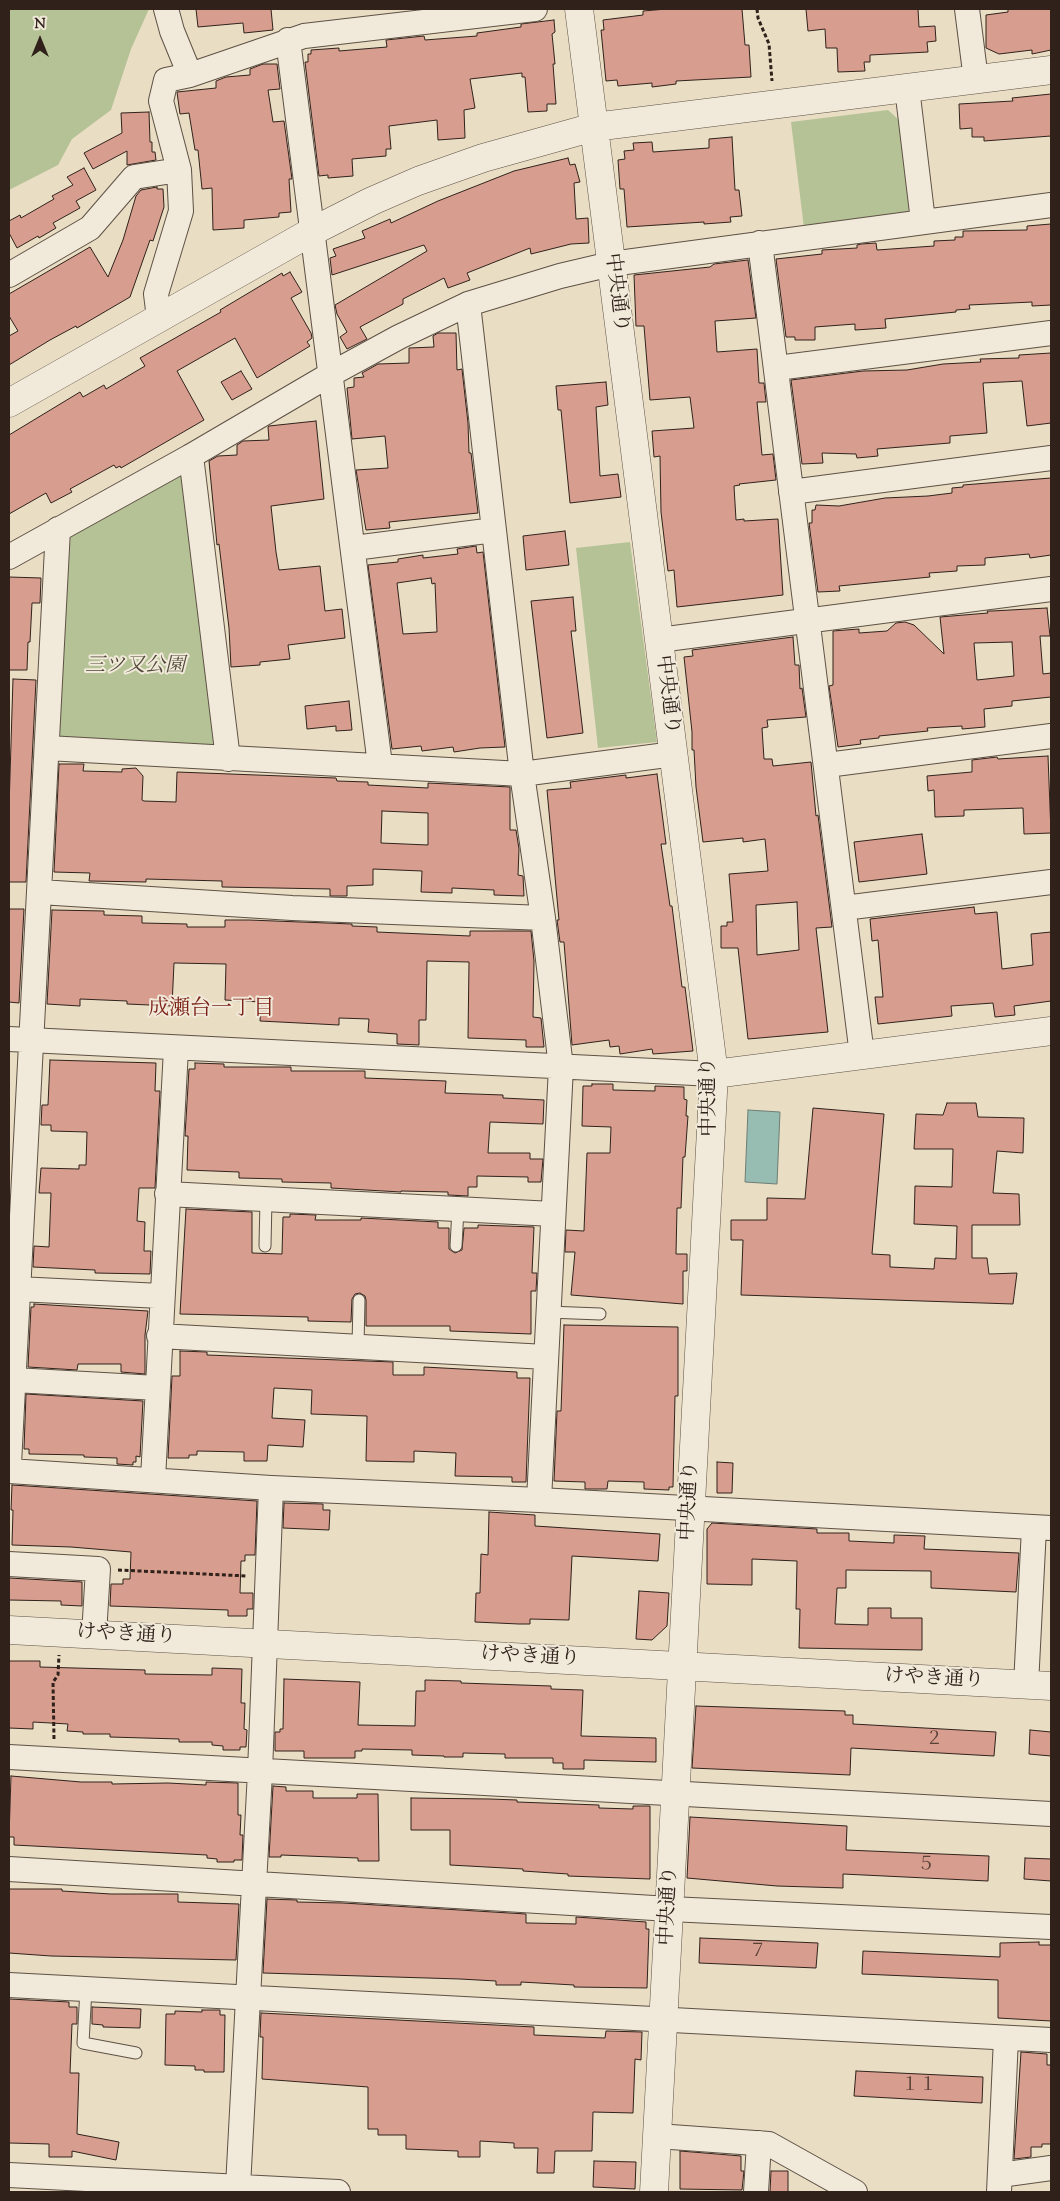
<!DOCTYPE html>
<meta charset="utf-8">
<style>
body{margin:0}
#map{position:relative;width:1060px;height:2201px;overflow:hidden;background:#e9ddc4;font-family:"Sorts Mill Goudy",serif}
canvas{display:block}
.frame{position:absolute;inset:0;border:10px solid #30221b;pointer-events:none}
.north{position:absolute;left:15px;top:15px;width:50px;height:50px;-webkit-text-stroke:4px #f1e9d9;paint-order:stroke;rotate:0deg;font-size:14px;font-weight:700;line-height:20px;text-align:center;color:#30221b}
.north::after{content:'';display:block;margin:auto;width:18px;height:22px;background:#30221b;clip-path:polygon(50% 0,100% 100%,50% 72%,0 100%)}
</style>
<div id="map">
<canvas width="1060" height="2201"></canvas>
<div class="frame"></div>
<div class="north">N</div>
</div>
<script>
const ctx = document.querySelector('canvas').getContext('2d');
ctx.lineJoin = 'round';
function fill(path, color) {
  ctx.fillStyle = color;
  ctx.fill(path, 'evenodd');
}
function toPath(rows) {
  const path = new Path2D();
  for (const r of rows) {
    path.moveTo(r[0], r[1]);
    for (let i = 2; i < r.length; i += 2) path.lineTo(r[i], r[i + 1]);
  }
  return path;
}
function stroke(path, color, width, dash) {
  ctx.strokeStyle = color;
  ctx.lineWidth = width;
  ctx.lineCap = dash ? 'butt' : 'round';
  ctx.setLineDash(dash || []);
  ctx.stroke(path);
}
function write(font, color, halo, rows, align = 'center') {
  ctx.font = font + ' "Sorts Mill Goudy","Noto Serif JP",serif';
  ctx.lineWidth = 4;
  ctx.setLineDash([]);
  ctx.textBaseline = 'middle';
  ctx.strokeStyle = halo;
  ctx.fillStyle = color;
  for (const [text, x, y, turn = 0] of rows) {
    ctx.save();
    ctx.translate(x, y);
    ctx.rotate((+turn || 0) * Math.PI / 180);
    ctx.textAlign = isNaN(turn) ? turn : align;
    if (halo) ctx.strokeText(text, 0, 0);
    ctx.fillText(text, 0, 0);
    ctx.restore();
  }
}
const green = toPath([
 [9,9,149,9,131,49,111,110,72,139,58,165,9,190],
 [888,110,900,121,913,215,804,228,791,122],
 [176,473,185,476,218,742,212,748,56,736,71,532],
 [630,542,657,742,598,748,576,548]
]);
const water = toPath([
 [748,1110,780,1112,777,1184,745,1182,748,1110]
]);
const building = toPath([
 [196,9,271,9,273,30,244,33,243,23,198,27,196,9],
 [667,9,742,9,745,45,749,45,751,77,676,81,676,84,652,87,652,83,618,86,617,80,606,81,601,30,604,30,603,20,643,15,643,11,667,9],
 [806,9,918,9,919,27,935,26,936,41,927,42,928,52,870,55,870,62,864,62,865,71,838,72,837,48,826,48,825,29,808,31,806,9],
 [1008,9,1051,9,1051,50,1032,54,1032,50,999,54,986,48,986,15,1008,12,1008,9],
 [554,20,555,32,552,34,555,64,553,64,556,104,547,104,547,111,528,112,525,77,522,77,522,73,470,79,475,108,464,110,465,138,438,140,437,120,389,126,391,149,386,149,386,156,352,159,353,176,328,178,328,175,319,176,305,62,308,62,308,54,311,54,311,50,339,48,339,51,387,47,386,40,424,36,425,40,477,36,477,33,521,27,521,24,554,20],
 [263,64,277,64,280,89,268,90,273,122,284,121,292,179,289,179,291,212,279,213,279,217,244,220,244,228,213,230,212,188,202,189,198,150,195,150,189,113,180,114,177,92,216,88,216,81,226,77,250,75,250,69,263,64],
 [1051,94,1051,136,984,141,984,137,972,137,972,128,960,129,959,104,1013,101,1012,98,1051,94],
 [149,112,150,142,152,142,152,152,155,152,156,160,127,165,127,151,93,169,84,153,122,133,121,113,149,112],
 [732,137,735,190,739,190,742,216,730,217,731,222,704,224,704,222,627,227,624,189,620,189,618,160,625,159,624,151,634,150,633,143,652,142,653,152,709,148,709,139,732,137],
 [568,158,570,165,575,164,580,182,574,183,576,219,588,218,589,243,571,244,531,254,530,248,467,273,470,280,448,288,444,278,403,299,403,304,360,327,367,339,347,349,340,337,347,332,337,314,335,305,427,251,424,245,332,275,330,258,336,256,333,249,365,238,362,231,390,219,391,223,438,201,514,171,568,158],
 [84,168,96,190,76,201,80,208,53,223,56,228,39,238,38,236,17,248,9,233,9,221,20,215,21,218,54,199,52,196,73,185,67,177,84,168],
 [157,187,157,189,163,189,164,207,153,241,150,240,130,297,77,328,76,326,50,340,9,365,9,336,18,331,9,316,9,294,90,247,108,277,123,240,136,196,141,190,157,187],
 [1051,224,1051,305,1032,306,1032,302,969,305,970,309,956,310,956,312,885,319,886,328,855,330,855,324,815,327,815,340,795,340,795,337,786,337,776,259,822,254,822,250,857,248,857,245,861,244,876,243,877,250,934,246,934,241,955,240,955,237,963,237,963,231,1027,230,1027,226,1051,224],
 [748,260,756,318,715,321,717,352,757,349,759,383,764,383,766,402,757,402,762,455,773,454,776,480,739,484,740,485,734,486,736,520,744,519,744,521,778,519,783,595,677,607,674,570,668,571,661,512,660,456,654,457,652,431,694,428,690,397,650,400,644,326,636,326,634,275,710,267,714,264,748,260],
 [290,272,302,292,291,298,311,333,312,338,307,342,310,346,257,378,235,338,177,371,204,420,121,468,120,466,116,468,114,465,70,489,72,492,51,503,46,493,9,514,9,435,80,392,83,397,104,385,106,389,145,366,140,358,221,312,220,310,282,273,283,276,290,272],
 [438,333,456,333,457,370,462,369,468,423,469,453,471,453,478,513,389,522,390,528,366,530,356,470,388,468,385,436,352,439,347,388,354,387,354,378,364,377,362,373,378,364,409,363,409,348,434,347,433,336,438,333],
 [1051,353,1051,423,1027,426,1022,381,983,383,987,433,950,436,950,443,877,449,878,456,857,458,856,454,822,453,823,463,802,464,791,380,863,371,907,370,943,364,981,362,980,359,1019,358,1019,355,1051,353],
 [241,371,252,389,232,400,221,382,241,371],
 [606,382,608,405,596,407,600,476,618,474,621,497,570,503,561,410,558,410,556,386,606,382],
 [316,421,324,499,271,506,276,552,279,570,320,566,325,611,342,609,345,638,288,645,290,659,260,662,260,665,231,667,229,628,219,544,217,545,209,461,218,456,237,455,237,445,243,441,269,440,268,427,269,426,316,421],
 [1051,478,1051,555,1030,558,1029,554,985,558,985,565,957,566,957,571,929,573,930,577,839,586,840,591,818,592,809,523,812,523,812,510,815,510,816,505,839,506,885,498,928,496,952,493,952,488,963,487,963,485,1051,478],
 [565,531,569,565,526,570,523,536,565,531],
 [476,546,477,553,483,552,505,747,480,748,454,752,453,747,422,751,421,746,392,749,368,565,398,562,398,559,423,555,423,558,458,554,457,549,476,546],
 [431,578,432,584,435,583,437,632,403,634,397,583,431,578],
 [9,577,41,578,40,603,32,603,30,642,28,642,27,670,9,670,9,577],
 [573,597,576,631,571,631,583,733,547,738,531,601,573,597],
 [1047,608,1050,636,1040,636,1043,674,1051,673,1051,697,1012,701,1012,706,984,709,985,727,962,729,962,726,927,728,928,731,879,736,879,738,860,740,861,744,838,747,829,686,833,685,833,631,859,629,859,633,887,631,896,623,905,622,914,625,944,654,940,617,988,613,987,611,992,611,1047,608],
 [1012,642,1014,676,977,680,974,643,1012,642],
 [793,637,795,665,799,665,800,689,802,688,806,717,767,720,768,727,762,728,764,759,772,759,773,766,811,762,816,816,818,815,832,927,816,928,828,1032,748,1039,738,948,721,948,721,926,727,926,727,922,733,922,729,874,768,871,765,839,743,842,743,838,703,842,696,787,694,750,692,750,692,732,684,657,693,656,692,650,793,637],
 [797,902,799,950,757,955,756,905,797,902],
 [13,679,36,680,26,882,9,882,9,808,13,679],
 [349,701,352,730,336,731,336,726,307,729,305,706,349,701],
 [1048,756,1051,833,1024,834,1023,808,964,810,964,816,935,817,934,790,928,791,927,776,972,772,972,760,997,757,998,759,1048,756],
 [59,764,84,764,83,771,122,772,122,769,136,768,143,776,142,800,144,801,176,802,177,772,336,778,337,781,368,782,368,785,428,788,428,783,510,787,510,830,516,830,519,849,518,875,523,876,524,896,494,895,494,890,452,888,452,893,421,892,422,871,373,869,373,885,347,886,347,896,330,896,330,889,222,887,222,881,146,879,146,882,89,881,90,873,54,872,59,764],
 [382,811,428,813,428,845,381,843,382,811],
 [657,774,666,844,661,844,670,906,672,906,682,987,685,987,693,1051,653,1054,652,1049,620,1054,619,1046,610,1047,609,1040,572,1045,564,942,560,942,557,920,559,920,547,790,571,788,570,782,626,775,626,778,657,774],
 [922,834,927,874,859,882,854,842,922,834],
 [974,907,975,914,997,912,1002,969,1033,965,1031,934,1051,932,1051,1001,1014,1006,1015,1015,995,1017,993,1003,951,1006,952,1016,878,1024,875,997,883,997,878,940,872,941,870,919,974,907],
 [9,909,24,909,19,1003,9,1002,9,909],
 [52,910,104,911,104,915,142,916,142,923,187,924,187,927,225,927,225,920,249,920,352,924,352,926,377,927,377,932,470,936,470,931,531,931,534,961,533,1017,541,1018,544,1047,526,1047,526,1040,468,1038,469,962,427,961,426,1020,419,1020,419,1045,397,1044,397,1034,368,1032,369,1019,339,1018,339,1025,260,1021,261,1002,225,1000,226,964,174,963,172,1006,127,1004,127,1001,80,999,80,1006,47,1004,52,910],
 [50,1060,156,1063,155,1091,160,1091,155,1188,139,1188,137,1221,145,1222,144,1251,151,1251,150,1274,95,1273,95,1270,33,1267,34,1246,49,1247,51,1193,39,1193,41,1168,79,1169,79,1165,86,1165,87,1132,51,1131,51,1125,41,1125,42,1105,48,1105,50,1060],
 [195,1063,224,1064,224,1067,291,1067,291,1071,365,1071,365,1078,446,1081,445,1093,503,1095,503,1098,544,1100,543,1124,490,1122,488,1153,530,1153,530,1159,543,1159,541,1182,528,1182,528,1177,477,1176,477,1187,468,1187,468,1196,448,1195,448,1192,401,1191,401,1192,331,1188,331,1183,282,1182,282,1179,239,1178,239,1172,187,1170,188,1136,185,1136,189,1069,195,1069,195,1063],
 [592,1084,613,1084,613,1090,655,1091,655,1086,684,1087,684,1099,687,1100,686,1116,688,1116,685,1157,683,1157,681,1208,677,1208,676,1254,687,1254,687,1271,683,1271,683,1304,571,1295,575,1252,565,1252,566,1230,584,1231,587,1153,610,1153,611,1127,582,1126,583,1086,592,1086,592,1084],
 [947,1103,976,1103,978,1117,1024,1118,1023,1153,997,1151,993,1193,1019,1194,1020,1225,972,1225,972,1258,987,1258,989,1274,1017,1273,1013,1304,741,1295,743,1240,731,1240,731,1220,767,1220,767,1198,805,1199,813,1108,884,1114,872,1254,890,1255,890,1267,934,1269,935,1258,956,1259,957,1226,914,1224,915,1186,952,1187,953,1149,914,1149,916,1114,943,1115,947,1103],
 [186,1209,252,1212,252,1253,282,1254,283,1217,290,1217,290,1214,316,1215,315,1220,361,1220,361,1218,438,1222,438,1228,449,1228,449,1249,455,1253,462,1250,464,1228,478,1228,478,1225,534,1227,532,1273,537,1273,536,1291,531,1291,531,1334,450,1331,450,1326,366,1326,366,1300,365,1296,360,1293,355,1294,352,1299,351,1322,308,1321,308,1317,180,1314,186,1209],
 [34,1304,148,1311,145,1335,145,1374,121,1372,121,1364,78,1364,77,1370,28,1367,31,1307,34,1307,34,1304],
 [564,1325,678,1327,678,1396,675,1396,673,1487,669,1487,669,1490,644,1489,644,1482,608,1481,607,1489,585,1489,585,1482,554,1481,557,1411,561,1411,564,1325],
 [180,1351,207,1352,207,1355,393,1362,393,1375,424,1375,424,1367,517,1372,517,1378,530,1378,526,1482,512,1482,512,1477,455,1476,456,1453,414,1451,414,1462,366,1461,367,1416,311,1414,312,1390,274,1388,272,1418,305,1420,303,1447,268,1445,267,1461,244,1461,244,1452,197,1451,197,1455,189,1455,189,1458,168,1458,172,1376,180,1376,180,1351],
 [26,1394,143,1401,140,1457,136,1456,136,1462,133,1462,133,1465,117,1464,117,1458,84,1457,84,1455,29,1454,29,1449,24,1449,26,1394],
 [717,1462,733,1463,732,1493,717,1493,717,1462],
 [12,1485,257,1501,255,1555,245,1555,245,1561,241,1561,240,1593,253,1593,253,1609,247,1609,247,1616,228,1616,228,1610,110,1606,111,1584,123,1584,123,1579,130,1579,131,1552,71,1547,12,1545,13,1510,11,1510,12,1485],
 [284,1503,323,1504,323,1510,330,1510,329,1530,283,1528,284,1503],
 [489,1512,535,1515,535,1526,660,1534,658,1561,572,1556,569,1620,530,1619,530,1624,519,1624,475,1622,476,1593,480,1593,481,1554,488,1555,489,1512],
 [712,1523,817,1529,817,1533,849,1533,849,1541,894,1543,894,1535,925,1536,924,1549,1019,1553,1016,1592,931,1588,931,1571,846,1570,846,1588,837,1588,835,1624,868,1625,868,1608,891,1608,891,1618,922,1618,922,1650,799,1648,800,1609,796,1609,797,1561,752,1559,752,1585,707,1584,707,1529,712,1523],
 [9,1578,82,1582,82,1606,61,1605,61,1601,9,1600,9,1578],
 [639,1591,669,1593,667,1626,652,1640,636,1639,639,1591],
 [9,1661,40,1661,40,1667,145,1670,145,1674,212,1675,212,1668,242,1669,241,1703,245,1703,244,1729,247,1730,246,1747,240,1747,240,1750,223,1750,223,1746,212,1745,212,1742,179,1742,179,1739,110,1737,110,1734,83,1734,83,1732,67,1731,68,1724,33,1722,33,1729,9,1728,9,1661],
 [284,1679,360,1682,358,1725,415,1726,416,1691,425,1691,425,1680,461,1681,461,1683,551,1686,551,1689,583,1690,581,1736,656,1738,656,1762,584,1760,584,1769,563,1769,563,1763,553,1763,553,1758,505,1758,505,1754,463,1753,463,1757,444,1757,444,1756,412,1755,412,1750,362,1749,362,1751,355,1751,355,1758,304,1758,304,1751,275,1751,275,1732,280,1732,280,1729,283,1729,284,1679],
 [696,1706,845,1711,845,1715,853,1715,853,1724,996,1732,994,1756,851,1748,850,1775,692,1768,696,1706],
 [1030,1730,1051,1732,1051,1756,1029,1754,1030,1730],
 [11,1776,81,1782,112,1782,112,1784,168,1783,206,1785,206,1782,238,1783,238,1815,241,1815,240,1835,243,1835,242,1860,234,1860,234,1862,217,1862,217,1859,207,1858,207,1855,14,1845,14,1837,9,1837,11,1776],
 [273,1786,286,1787,286,1791,313,1791,313,1798,357,1798,357,1794,378,1794,379,1861,358,1861,358,1858,281,1855,281,1857,269,1857,273,1786],
 [411,1798,490,1799,517,1800,517,1802,599,1805,599,1808,633,1809,633,1806,650,1806,650,1879,568,1876,568,1874,523,1871,523,1869,450,1865,450,1830,411,1830,411,1798],
 [690,1817,847,1826,846,1850,989,1856,988,1881,843,1874,843,1888,777,1886,687,1878,690,1817],
 [1025,1858,1051,1859,1051,1881,1024,1879,1025,1858],
 [9,1889,62,1889,62,1891,111,1894,178,1894,178,1902,239,1904,236,1960,51,1956,9,1953,9,1889],
 [267,1899,297,1900,297,1902,343,1903,526,1914,526,1923,529,1923,576,1924,576,1917,646,1922,646,1929,649,1929,647,1988,574,1987,574,1985,521,1982,521,1985,496,1985,496,1981,460,1979,263,1973,267,1899],
 [700,1938,818,1943,816,1968,699,1963,700,1938],
 [1039,1942,1039,1945,1051,1945,1051,2021,998,2018,998,1980,862,1974,863,1951,1000,1957,1000,1943,1039,1942],
 [9,1999,69,2002,69,2007,77,2007,77,2024,72,2024,70,2073,79,2073,77,2134,119,2142,116,2160,72,2151,72,2157,49,2157,49,2144,9,2143,9,1999],
 [92,2007,141,2009,140,2028,103,2027,103,2025,92,2024,92,2007],
 [202,2010,220,2010,220,2015,225,2015,224,2072,204,2072,204,2070,195,2070,195,2066,165,2065,166,2014,175,2014,175,2011,202,2012,202,2010],
 [261,2013,534,2027,534,2035,605,2038,606,2031,642,2032,641,2060,635,2059,633,2113,593,2112,592,2151,555,2151,554,2173,537,2173,538,2148,514,2148,514,2143,480,2141,480,2157,458,2157,458,2151,406,2149,406,2135,378,2135,378,2129,368,2129,368,2087,262,2079,263,2037,260,2037,261,2013],
 [1021,2052,1047,2054,1047,2065,1051,2065,1051,2144,1042,2144,1042,2147,1031,2147,1031,2157,1014,2159,1021,2052],
 [856,2071,983,2077,982,2103,854,2096,856,2071],
 [680,2151,741,2156,741,2171,744,2171,742,2190,680,2189,680,2151],
 [594,2161,636,2162,635,2189,593,2187,594,2161],
 [771,2171,788,2171,788,2192,770,2192,771,2171]
]);
const path = toPath([
 [757,9,758,18,769,44,772,81],
 [118,1570,247,1576],
 [54,1739,53,1682,58,1675,59,1655]
]);
const service = toPath([
 [265,1246,266,1199],
 [456,1246,458,1209],
 [548,1312,600,1314],
 [358,1346,359,1300],
 [86,1989,83,2043,136,2053]
]);
const minor = toPath([
 [166,9,172,31,190,75],
 [967,9,976,80],
 [288,40,380,765],
 [907,88,923,221],
 [760,243,862,1055],
 [9,275,90,228,134,177,179,170],
 [468,304,522,774,543,918,561,1067,539,1500],
 [159,318,156,294,181,211,179,170,161,101,166,80,190,75,304,36,535,9],
 [777,368,1051,333],
 [191,456,228,759],
 [791,492,1051,458],
 [354,548,494,530],
 [9,557,191,456,331,374,399,337,468,304,560,276,611,264,1051,205],
 [659,640,1051,589],
 [47,748,522,774,674,754],
 [827,765,1051,736],
 [40,892,292,908,543,918],
 [844,908,1051,882],
 [9,1039,714,1074],
 [167,1194,553,1214],
 [17,1289,161,1296],
 [159,1336,546,1357],
 [14,1380,157,1388],
 [9,1464,58,529],
 [9,1471,271,1488,539,1500,1051,1528],
 [153,1479,176,1049],
 [9,1564,98,1569,94,1635],
 [1026,1685,1034,1528],
 [9,1757,1051,1814],
 [9,1869,670,1909,1051,1927],
 [9,1985,1051,2040],
 [657,2136,769,2144,855,2192],
 [9,2175,338,2192],
 [1000,2175,1051,2168],
 [238,2187,260,1772,271,1488],
 [756,2192,759,2143],
 [999,2192,1006,2038]
]);
const tertiary = toPath([
 [579,9,714,1074,654,2192],
 [9,403,313,231,372,201,418,181,483,158,594,127,1051,70],
 [714,1074,1051,1031],
 [9,1630,1051,1686]
]);
const numberNames = [
 ["２",934,1741],
 ["５",926,1866],
 ["７",758,1953],
 ["１１",919,2087]
];
const streetNames = [
 ["中央通り",615,293,83],
 ["中央通り",666,695,83],
 ["中央通り",711,1097,-90],
 ["中央通り",691,1501,-87],
 ["けやき通り",126,1636,3],
 ["けやき通り",530,1658,3],
 ["けやき通り",934,1680,3],
 ["中央通り",670,1906,-87]
];
const parkNames = [
 ["三ツ又公園",135,668]
];
const neighbourhoodNames = [
 ["成瀬台一丁目",211,1010]
];
fill(green, '#b4c296');
fill(water, '#97bcb1');
stroke(water, '#6e7e75', 1);
fill(building, '#d79d8e');
stroke(building, '#30221b', 1);
stroke(service, '#5e5145', 13);
stroke(minor, '#5e5145', 26);
stroke(tertiary, '#5e5145', 29);
stroke(path, '#30221b', 3, [4, 2.5]);
stroke(service, '#f1e9d9', 11);
stroke(minor, '#f1e9d9', 24);
stroke(tertiary, '#f1e9d9', 28);
write('18px', '#5a4138', null, numberNames);
write('20px', '#30221b', '#f1e9d9', streetNames);
write('italic 20px', '#514a3a', '#f1e9d9', parkNames);
write('21px', '#7a1f14', '#f1e9d9', neighbourhoodNames);
</script>
